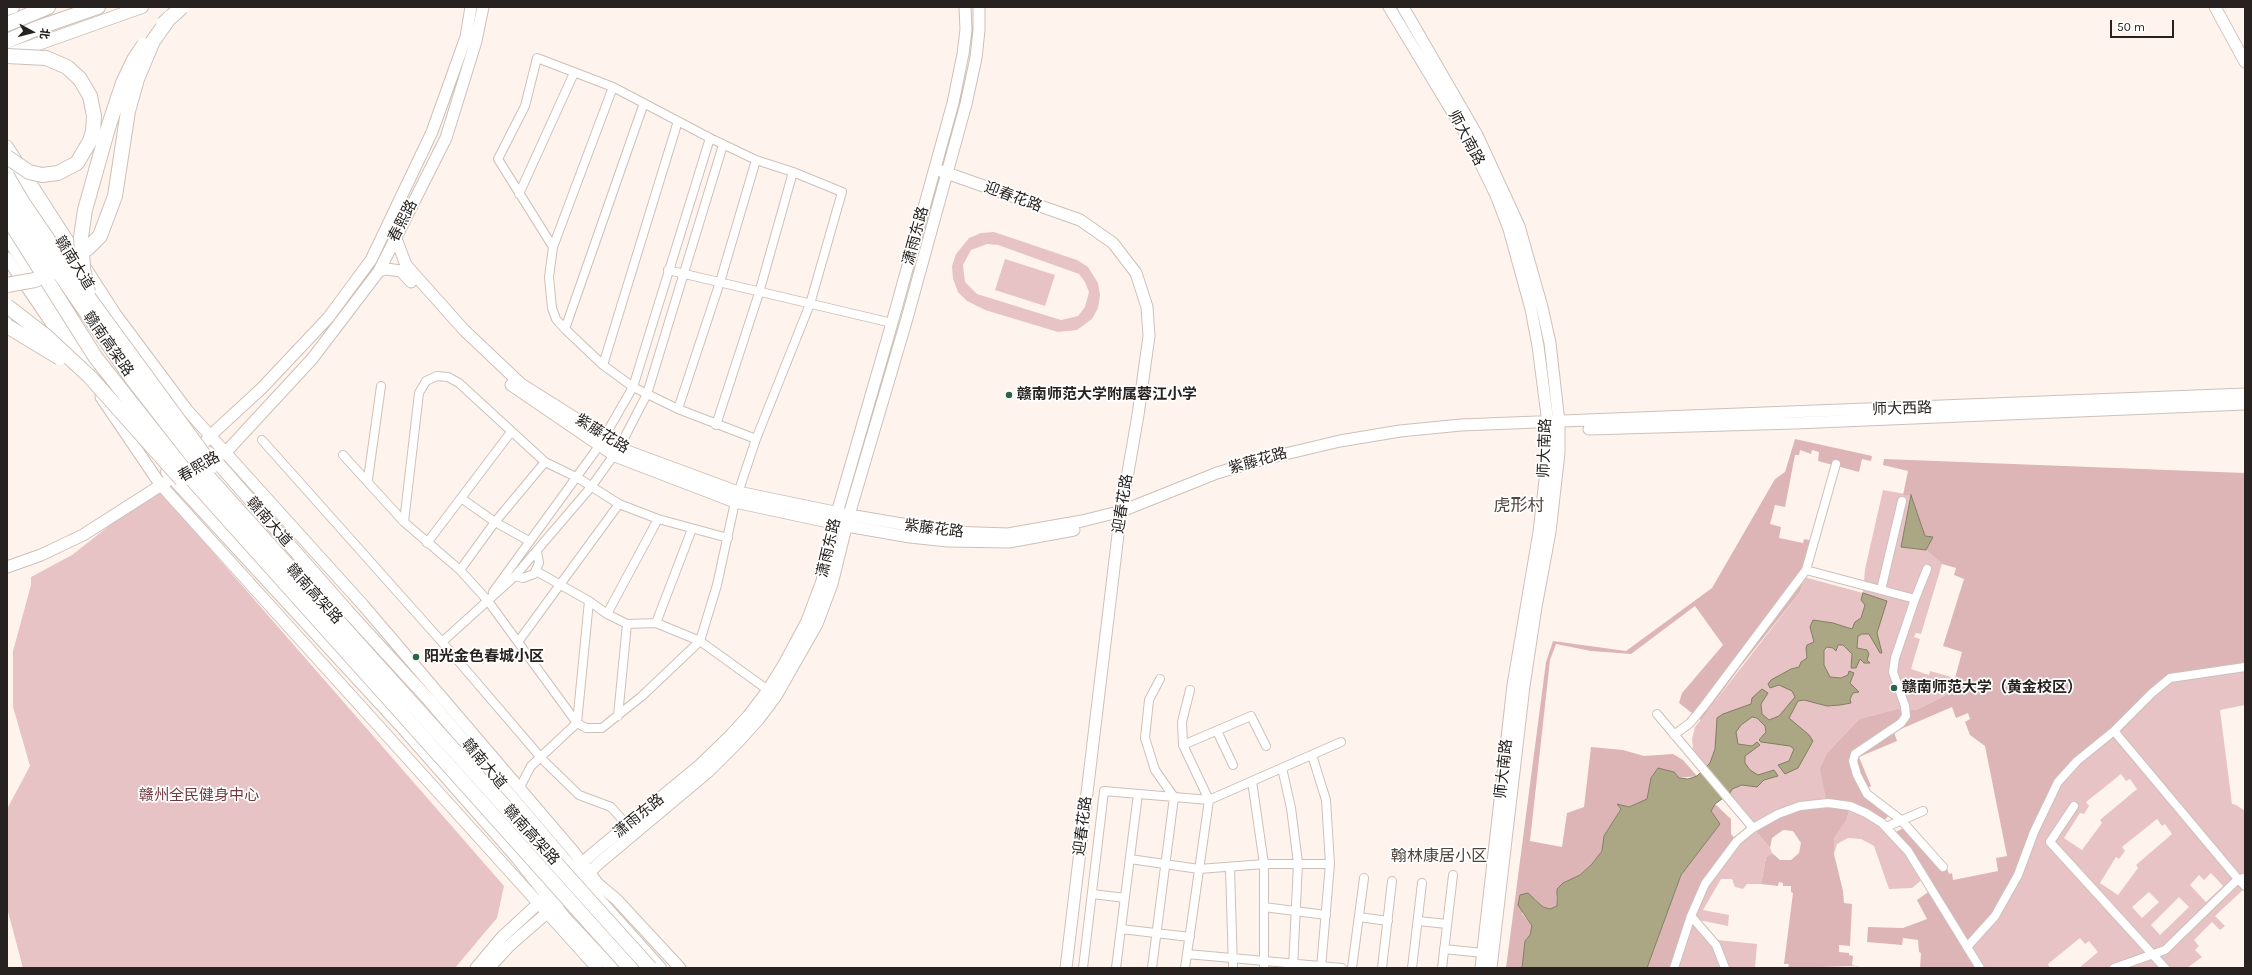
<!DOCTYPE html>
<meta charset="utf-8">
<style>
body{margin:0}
#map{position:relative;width:2252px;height:975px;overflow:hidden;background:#fff4ed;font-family:Karla,"Noto Sans SC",sans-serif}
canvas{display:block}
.frame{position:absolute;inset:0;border:8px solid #27221f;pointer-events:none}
.north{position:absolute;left:12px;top:12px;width:40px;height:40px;-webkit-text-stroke:3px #fff;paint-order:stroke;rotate:97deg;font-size:11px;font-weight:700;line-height:16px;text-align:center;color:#27221f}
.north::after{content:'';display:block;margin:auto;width:14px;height:18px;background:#27221f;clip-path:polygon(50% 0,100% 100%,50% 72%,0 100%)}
.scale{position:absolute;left:2110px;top:20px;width:64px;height:18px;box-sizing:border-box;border:2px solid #27221f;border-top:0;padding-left:5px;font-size:12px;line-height:14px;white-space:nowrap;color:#27221f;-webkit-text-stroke:3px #fff;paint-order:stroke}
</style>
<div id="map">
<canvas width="2252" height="975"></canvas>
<div class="frame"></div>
<div class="north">北</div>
<div class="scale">50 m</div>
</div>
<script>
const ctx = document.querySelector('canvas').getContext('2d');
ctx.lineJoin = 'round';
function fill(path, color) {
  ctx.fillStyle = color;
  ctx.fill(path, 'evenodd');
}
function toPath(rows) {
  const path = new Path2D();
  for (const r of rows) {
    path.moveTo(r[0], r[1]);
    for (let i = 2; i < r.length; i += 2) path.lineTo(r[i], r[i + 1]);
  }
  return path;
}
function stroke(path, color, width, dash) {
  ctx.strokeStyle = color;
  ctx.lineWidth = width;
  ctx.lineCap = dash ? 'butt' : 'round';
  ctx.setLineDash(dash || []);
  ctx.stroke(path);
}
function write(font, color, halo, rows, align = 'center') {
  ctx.font = font + ' Karla,"Noto Sans SC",sans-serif';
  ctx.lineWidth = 3.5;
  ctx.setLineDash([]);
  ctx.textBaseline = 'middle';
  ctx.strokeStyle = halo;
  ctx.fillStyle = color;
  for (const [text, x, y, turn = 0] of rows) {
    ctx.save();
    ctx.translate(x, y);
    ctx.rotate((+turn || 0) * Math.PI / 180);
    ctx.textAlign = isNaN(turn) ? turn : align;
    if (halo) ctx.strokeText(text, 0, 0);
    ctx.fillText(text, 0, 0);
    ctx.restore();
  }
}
const green = toPath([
 [994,232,1077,260,1088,267,1098,283,1100,295,1098,308,1092,319,1077,330,1058,332,985,310,967,301,958,292,953,279,952,266,956,254,969,238,981,233],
 [987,244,998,245,1079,274,1085,282,1089,292,1085,307,1078,316,1061,320,977,294,965,282,963,265,971,250],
 [1005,259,1055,275,1045,306,995,290],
 [157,488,504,886,497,918,455,968,23,968,7,908,7,809,30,766,13,707,13,651,31,585,31,577,72,555],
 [1883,490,1911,495,1901,547,1926,550,1942,564,1921,634,1916,633,1914,637,1920,639,1911,669,1929,675,1930,671,1955,678,1946,695,1916,710,1897,709,1859,719,1828,752,1828,803,1753,828,1770,848,1772,853,1766,857,1761,884,1747,884,1743,889,1735,887,1732,879,1721,879,1703,910,1729,915,1728,926,1699,920,1717,940,1757,944,1755,968,1674,968,1705,884,1753,828,1694,758,1692,739,1695,727,1800,592,1804,577,1863,593,1865,569],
 [2245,667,2245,705,2220,710,2232,804,2236,805,2245,811,2245,888,2215,916,2225,926,2220,930,2212,922,2194,940,2199,946,2195,950,2202,957,2187,968,2079,968,2098,952,2089,941,2085,944,2080,938,2048,964,2050,968,1980,968,1967,947,2058,782,2170,678],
 [2121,774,2126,781,2130,779,2137,789,2100,820,2102,823,2082,850,2064,838,2080,813,2084,814,2089,806,2086,802],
 [2157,819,2162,826,2165,824,2172,834,2136,865,2138,868,2118,895,2100,883,2116,857,2119,859,2125,851,2122,847],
 [2211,873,2223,886,2206,902,2190,885,2199,875,2204,880],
 [2149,892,2159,902,2142,918,2132,907],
 [2179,897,2189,907,2160,935,2151,925],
 [1850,806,1882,823,1924,878,1912,888,1889,889,1874,846,1861,839,1848,838,1837,844,1834,854,1834,839,1847,819]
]);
const forest = toPath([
 [1795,439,1872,456,1871,461,1862,459,1859,472,1818,461,1819,452,1812,450,1811,454,1800,450,1799,455,1795,455,1785,507,1775,505,1770,524,1781,527,1779,538,1803,543,1804,539,1815,541,1800,592,1741,666,1701,720,1679,703,1682,693,1723,645,1695,606,1631,654,1591,651,1556,644,1550,660,1530,841,1562,847,1567,813,1584,807,1591,747,1623,750,1644,756,1673,754,1683,760,1697,776,1679,778,1658,768,1651,778,1647,799,1629,807,1618,805,1621,809,1604,836,1602,851,1592,864,1580,875,1563,883,1556,897,1557,906,1550,909,1543,907,1534,898,1522,913,1532,926,1530,935,1525,941,1522,968,1506,968,1546,662,1553,641,1626,651,1712,588,1775,479,1785,472],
 [1884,459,2245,473,2245,667,2170,678,2058,782,1995,916,1967,947,1980,968,1920,968,1921,953,1919,952,1918,940,1903,938,1902,945,1867,942,1868,927,1903,928,1927,919,1917,900,1931,890,1892,834,1907,826,1945,864,1949,874,1952,873,1953,880,1998,871,1996,858,2007,856,1985,746,1970,735,1965,722,1970,719,1968,713,1956,718,1952,707,1894,732,1897,741,1859,757,1871,786,1861,792,1890,814,1882,823,1850,806,1847,819,1834,839,1834,854,1843,891,1844,903,1852,904,1850,946,1839,945,1839,952,1849,953,1849,955,1853,956,1852,965,1864,968,1854,966,1788,968,1789,964,1784,964,1793,893,1791,892,1791,886,1783,886,1783,883,1779,882,1778,886,1761,884,1766,857,1772,853,1780,860,1791,860,1799,853,1801,843,1793,831,1783,830,1772,838,1770,848,1753,828,1778,814,1827,803,1820,769,1828,752,1859,719,1897,709,1916,710,1946,695,1955,678,1962,652,1943,646,1964,579,1954,575,1956,568,1942,564,1926,550,1928,545,1925,536,1911,495,1903,495,1908,471,1883,465],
 [1715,804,1731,819,1731,834,1737,841,1705,884,1674,968,1647,968,1681,875,1720,824,1711,811]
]);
const water = toPath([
 [1911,495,1925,536,1933,537,1926,550,1901,547,1911,495],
 [1863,593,1887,601,1877,633,1882,653,1880,653,1869,634,1862,634,1858,636,1857,648,1867,650,1869,654,1867,660,1870,663,1864,663,1860,659,1856,668,1851,668,1852,654,1843,645,1838,645,1836,651,1833,648,1827,647,1824,650,1824,665,1830,677,1841,678,1848,675,1849,671,1854,673,1850,683,1859,692,1853,693,1850,699,1851,703,1840,705,1827,706,1804,700,1798,701,1789,718,1809,735,1813,741,1798,768,1785,774,1778,765,1789,761,1794,749,1790,746,1761,742,1759,740,1766,732,1765,726,1757,718,1752,717,1741,725,1736,732,1738,744,1752,746,1757,742,1760,745,1745,756,1745,763,1750,770,1758,775,1774,770,1778,776,1764,780,1757,787,1742,785,1732,789,1730,793,1715,804,1711,811,1720,824,1681,875,1647,968,1522,968,1525,941,1530,935,1532,926,1518,905,1520,895,1528,893,1543,907,1550,909,1557,906,1557,889,1563,883,1580,875,1592,864,1602,851,1604,836,1621,809,1617,804,1629,807,1647,799,1651,778,1658,768,1674,772,1679,778,1688,779,1697,776,1710,763,1715,749,1717,718,1723,714,1751,704,1752,698,1762,689,1768,693,1761,704,1762,714,1769,720,1779,716,1795,697,1792,691,1779,685,1770,688,1768,684,1771,680,1791,669,1799,667,1801,662,1807,658,1806,648,1807,645,1814,642,1810,627,1813,620,1833,623,1852,629,1855,622,1861,618,1865,605,1861,600,1863,593]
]);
const street = toPath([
 [613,87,553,247,549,277,552,308,556,319,565,329,603,365,633,387,678,409,756,439],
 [519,194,574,73],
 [668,270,892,323],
 [565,329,644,103],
 [603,365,678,121],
 [678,409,720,282,756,160],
 [716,425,759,293,793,172],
 [262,440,442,642,543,760,579,795,611,807,627,825],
 [343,455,404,522,460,570,488,601,577,723,586,728,602,728,642,696,700,641,717,585,735,502,756,439,810,304,842,192,793,172,756,160,710,138,613,87,537,58,525,106,498,159,553,247],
 [368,479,381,386],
 [461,498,495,522,529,541],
 [404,522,419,393,426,381,437,376,448,377,459,383,545,462,578,478,619,504,658,519,728,538],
 [427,543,511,432],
 [460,570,495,522,545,462],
 [1806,570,1836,464],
 [536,571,589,601,607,614,627,624,656,623,700,641,772,693],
 [515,576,523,578,534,574,539,563,537,552],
 [1881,590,1902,501],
 [493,592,599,446,633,387,710,138],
 [1915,599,1927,569],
 [607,614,658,519],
 [656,623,692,529],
 [442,642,515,576,591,487,619,448,647,394,723,145],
 [518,642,619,504],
 [1657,714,1753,828],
 [618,716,627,624],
 [1217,731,1233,765],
 [2114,731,2238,879,2245,878],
 [1674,735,1690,723,1704,706,1806,570,1915,599,1895,658,1893,672,1905,706,1906,716,1901,723,1855,754,1853,761,1857,775,1867,794,1901,820,1943,867],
 [1183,745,1251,716,1266,746],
 [1312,755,1326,800,1330,864,1321,968],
 [1282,768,1291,808,1298,863,1293,968],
 [1252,781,1264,864,1264,968],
 [519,789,531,766,577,723,589,601],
 [2074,806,2050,842,2165,968],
 [1886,827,1923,811],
 [1130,859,1199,869,1264,864,1330,864],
 [1230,868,1233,968],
 [1092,894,1125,898],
 [1264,907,1326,915],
 [1691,916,1716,945,1725,968],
 [1359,917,1388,921],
 [1418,921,1447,924],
 [1121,929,1190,937],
 [1967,947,1995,916,2018,875,2034,832,2058,782,2077,761,2114,731,2152,693,2170,678,2245,667],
 [1444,949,1483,953],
 [1187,954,1342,968],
 [1083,968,1104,791,1209,800,1341,742],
 [1116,968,1138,794],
 [1152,968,1174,797,1155,770,1145,738,1149,700,1160,679],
 [1185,968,1209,800,1183,745,1182,722,1190,690],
 [1352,968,1364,878],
 [1382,968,1392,881],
 [1412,968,1422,883],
 [1442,968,1453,875],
 [1674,968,1691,916,1705,884,1737,841,1753,828,1778,814,1800,806,1828,803,1850,806,1866,813,1882,823,1892,834,1908,851,1980,968],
 [2114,968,2165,950,2238,879,2245,886]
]);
const secondary = toPath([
 [1389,7,1468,138,1496,195,1509,229,1531,309,1538,346,1548,423,1548,454,1539,532,1513,685,1481,968],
 [1403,7,1477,135,1519,226,1542,307,1550,343,1559,422,1559,453,1550,532,1536,607,1524,686,1491,968],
 [2215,7,2245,62],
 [7,146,116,315,187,410,363,605,573,851,598,884,616,899,680,968],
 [941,171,1080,220,1113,243,1136,273,1147,307,1149,336,1138,415,1120,518,1066,968],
 [395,236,406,265,464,330,521,384,605,437,619,448,738,492,849,515,949,532,1008,534,1082,521,1122,511,1217,473,1264,459,1340,441,1400,431,1461,425,2245,394],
 [7,258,75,358],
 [379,271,386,269,401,271,411,282],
 [511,385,615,456,735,502,847,526,910,537,948,541,1009,542,1074,530],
 [101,397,160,484,597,968],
 [1589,429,1795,423,2245,404],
 [195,454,211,435,262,388,328,318,371,260,432,132,466,37,471,7],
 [220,455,226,452,312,359,379,271,446,138,476,41,483,7],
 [7,567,41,555,83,535,166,482],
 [568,876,591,855,700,765,729,737,749,715,768,690,783,666,807,621,822,581,837,513,892,323,953,103,963,54,966,30,965,7],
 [476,968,502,937,554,889],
 [489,968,510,945,556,905,598,864,709,771,738,742,758,720,776,696,817,624,832,584,849,515,906,322,966,104,976,58,979,30,979,7]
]);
const primary = toPath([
 [7,9,13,7],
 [7,55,142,7],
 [8,159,76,267],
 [7,237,106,388],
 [209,453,351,615,429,700,591,891,660,968],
 [167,472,403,728,515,855,564,917,612,968]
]);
const highway = toPath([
 [7,24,48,7],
 [7,41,40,27,98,7]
]);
const highwayBridge = toPath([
 [163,24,182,7],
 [7,56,46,58,67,67,80,79,90,96,94,116,93,131,90,141,77,163,58,173,42,175,29,172,7,157],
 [7,176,23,203,72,275,212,466],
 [7,197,133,380,210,479,650,968],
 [7,217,96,358,190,477,630,968],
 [7,285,35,280,53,272,88,248,100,236,115,196,128,111,137,79,153,41,170,17],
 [88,292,83,268,81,237,85,210,108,128,123,83,134,60,144,45],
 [7,306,46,336,90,377,182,480],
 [7,326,60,358]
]);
const markers = [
 [1009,395,4,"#2b644c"],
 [416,657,4,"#2b644c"],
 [1894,688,4,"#2b644c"]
];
const streetNames = [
 ["师大南路",1466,138,62],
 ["迎春花路",1013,197,20],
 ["春熙路",403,221,-63],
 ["潇雨东路",916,236,-75],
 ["赣南大道",74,263,58],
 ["赣南高架路",108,344,55],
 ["师大西路",1902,409,-2],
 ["紫藤花路",602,434,32],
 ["师大南路",1545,448,-88],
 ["紫藤花路",1258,461,-16],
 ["春熙路",199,467,-30],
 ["迎春花路",1123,504,-81],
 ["赣南大道",269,522,49],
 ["紫藤花路",934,529,7],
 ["潇雨东路",829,548,-77],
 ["赣南高架路",314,594,48],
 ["赣南大道",484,764,50],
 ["师大南路",1504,769,-84],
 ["潇雨东路",639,816,-39],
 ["迎春花路",1083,826,-83],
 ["赣南高架路",531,835,48]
];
const poiNames = [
 ["赣南师范大学附属蓉江小学",1017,395],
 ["阳光金色春城小区",424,657],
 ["赣南师范大学（黄金校区）",1902,688]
];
const parkNames = [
 ["赣州全民健身中心",199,796]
];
const neighbourhoodNames = [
 ["翰林康居小区",1439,856]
];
const quarterNames = [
 ["虎形村",1519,506]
];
fill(green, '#e7c3c5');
fill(forest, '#deb5b6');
fill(water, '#aba683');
stroke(water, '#837e65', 1);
stroke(street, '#cdc0b8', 10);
stroke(secondary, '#cdc0b8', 13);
stroke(primary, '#cdc0b8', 14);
stroke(highway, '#cdc0b8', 16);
stroke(street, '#fff', 8);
stroke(secondary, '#fff', 11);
stroke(primary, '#fff', 12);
stroke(highway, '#fff', 14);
stroke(highwayBridge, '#cdc0b8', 16, []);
stroke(highwayBridge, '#fff', 14);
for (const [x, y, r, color] of markers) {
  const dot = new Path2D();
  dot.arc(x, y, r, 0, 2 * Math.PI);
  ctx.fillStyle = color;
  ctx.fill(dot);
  stroke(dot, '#fff', 1.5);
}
write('15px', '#27221f', '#fff', streetNames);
write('bold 15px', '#27221f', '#fff', poiNames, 'left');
write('15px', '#71393e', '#fff', parkNames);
write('16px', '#50463f', '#fff', neighbourhoodNames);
write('17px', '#50463f', '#fff', quarterNames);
</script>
